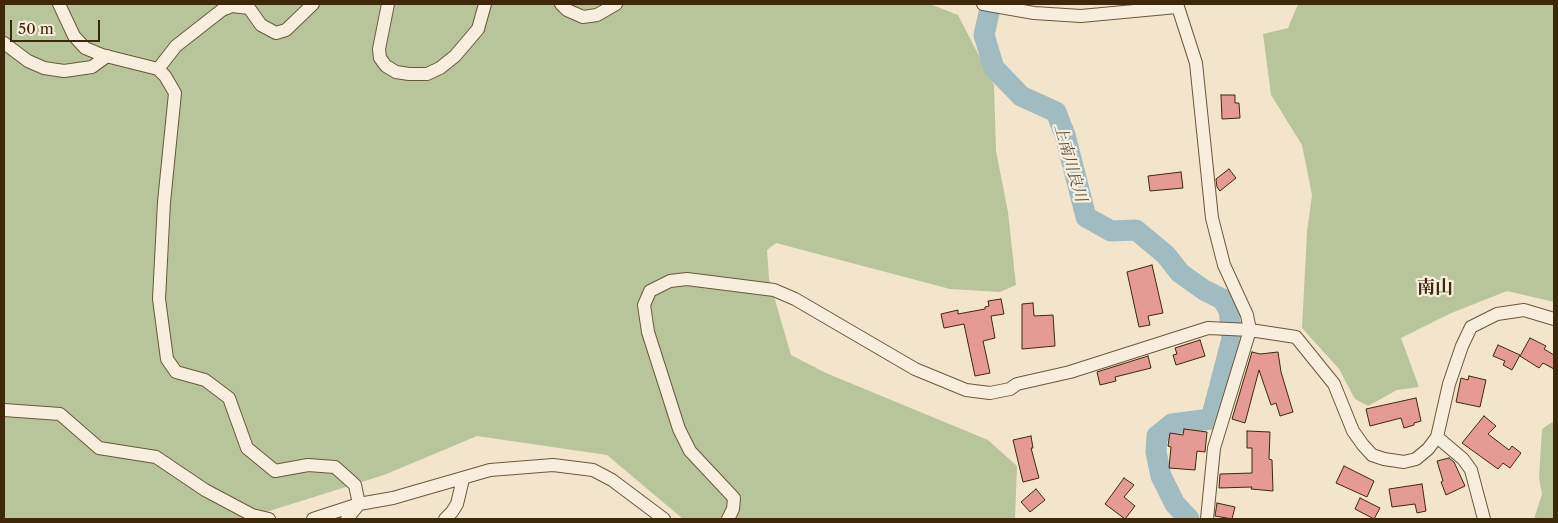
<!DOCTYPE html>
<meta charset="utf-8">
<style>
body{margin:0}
#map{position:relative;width:1558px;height:523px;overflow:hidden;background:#f3e5cc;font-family:"Libre Caslon Text",serif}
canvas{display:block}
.frame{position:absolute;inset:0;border:5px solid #3d290a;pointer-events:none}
.scale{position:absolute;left:10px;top:20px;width:90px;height:22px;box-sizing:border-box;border:2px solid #3d290a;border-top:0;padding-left:6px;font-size:15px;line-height:18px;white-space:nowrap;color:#3d290a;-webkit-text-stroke:4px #f7eede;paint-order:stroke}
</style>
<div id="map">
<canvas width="1558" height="523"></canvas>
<div class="frame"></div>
<div class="scale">50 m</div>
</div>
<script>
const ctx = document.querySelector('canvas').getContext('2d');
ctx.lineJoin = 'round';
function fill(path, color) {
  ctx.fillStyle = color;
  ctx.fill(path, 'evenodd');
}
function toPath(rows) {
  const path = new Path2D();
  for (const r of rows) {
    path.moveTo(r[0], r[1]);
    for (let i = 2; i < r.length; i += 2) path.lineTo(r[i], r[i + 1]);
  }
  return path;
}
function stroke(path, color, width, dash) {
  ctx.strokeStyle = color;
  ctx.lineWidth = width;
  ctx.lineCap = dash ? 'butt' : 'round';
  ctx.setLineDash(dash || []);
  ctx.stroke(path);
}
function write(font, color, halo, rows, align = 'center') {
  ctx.font = font + ' "Libre Caslon Text","Noto Serif JP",serif';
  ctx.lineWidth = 4.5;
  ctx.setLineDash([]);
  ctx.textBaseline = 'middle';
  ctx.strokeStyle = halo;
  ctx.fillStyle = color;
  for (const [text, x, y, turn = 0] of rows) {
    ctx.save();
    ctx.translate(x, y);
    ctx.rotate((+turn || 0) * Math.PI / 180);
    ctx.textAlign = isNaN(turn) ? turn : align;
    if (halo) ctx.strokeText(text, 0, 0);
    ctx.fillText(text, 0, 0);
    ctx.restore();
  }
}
const green = toPath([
 [4,4,930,4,958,15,994,85,996,151,1008,212,1016,285,1000,292,950,289,776,243,767,250,769,279,791,355,826,373,988,440,1017,466,1015,519,683,519,607,455,477,436,384,475,266,512,264,519,4,519],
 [1298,4,1554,4,1554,302,1507,291,1449,314,1401,338,1419,387,1397,390,1368,406,1355,399,1339,369,1302,328,1307,232,1312,195,1302,145,1271,95,1263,34,1288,28],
 [1554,421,1554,519,1534,519,1542,494,1539,478,1542,429]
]);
const river = toPath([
 [991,4,984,35,994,68,1021,96,1056,112,1065,135,1086,217,1111,231,1136,230,1166,255,1180,273,1204,290,1222,299,1229,310,1232,339,1211,419,1172,424,1157,436,1156,452,1161,476,1175,504,1189,519]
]);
const building = toPath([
 [1221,95,1235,95,1235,103,1239,103,1240,118,1222,119,1221,95],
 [1229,169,1236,178,1220,191,1217,187,1216,179,1229,169],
 [1181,172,1183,188,1150,191,1148,176,1181,172],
 [1152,265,1163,313,1148,316,1150,325,1139,327,1127,272,1152,265],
 [1001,299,1004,314,991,316,995,338,983,341,990,373,975,376,964,324,944,328,941,314,958,310,958,314,985,309,985,307,989,306,988,301,1001,299],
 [1033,303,1034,316,1053,315,1055,346,1022,349,1022,304,1033,303],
 [1530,338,1546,346,1544,349,1554,355,1554,369,1543,363,1539,368,1520,356,1530,338],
 [1200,340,1205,356,1176,365,1173,355,1177,354,1175,348,1200,340],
 [1498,345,1520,355,1512,370,1503,365,1505,361,1493,356,1498,345],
 [1252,352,1260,354,1278,352,1281,372,1293,412,1280,416,1276,403,1271,405,1259,370,1245,423,1232,419,1252,352],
 [1148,356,1151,368,1115,377,1116,381,1100,385,1097,372,1148,356],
 [1469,376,1486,380,1480,407,1456,402,1461,378,1468,380,1469,376],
 [1416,398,1421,421,1414,423,1414,425,1404,428,1401,418,1370,426,1366,409,1416,398],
 [1484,416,1496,426,1488,434,1509,450,1512,446,1521,453,1510,468,1503,463,1498,469,1462,443,1484,416],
 [1184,429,1207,432,1205,452,1197,451,1195,470,1169,468,1171,447,1168,446,1170,433,1183,435,1184,429],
 [1247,431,1270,432,1269,459,1272,460,1273,491,1251,489,1252,487,1219,488,1220,474,1252,473,1252,448,1247,448,1247,431],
 [1031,436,1033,448,1031,448,1039,478,1023,482,1013,440,1031,436],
 [1449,458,1454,462,1465,486,1446,495,1441,482,1443,481,1437,461,1449,458],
 [1344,466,1374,481,1367,497,1336,483,1344,466],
 [1124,478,1134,485,1124,497,1135,506,1125,519,1105,504,1124,478],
 [1422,484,1426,511,1417,513,1415,504,1392,507,1389,489,1422,484],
 [1036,489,1045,500,1030,512,1021,502,1036,489],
 [1360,498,1380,508,1374,519,1355,509,1360,498],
 [1217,503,1235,507,1232,519,1215,516,1217,503]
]);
const street = toPath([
 [59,4,74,36,85,48,102,55,158,69,165,76,175,93,164,202,159,299,167,359,176,372,205,380,229,398,247,448,275,471,308,465,335,467,355,485,359,504,347,519],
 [388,4,379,49,380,58,386,66,396,72,409,74,427,74,440,68,455,56,478,29,485,4],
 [561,4,567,10,583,17,597,15,616,4],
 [983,4,1034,13,1081,16,1177,7],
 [1177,4,1196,63,1212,218,1224,265,1247,315,1250,330,1214,448,1207,519],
 [4,43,28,61,44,68,64,71,92,67,107,56],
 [158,69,176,46,222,10,232,6,249,8,261,25,276,33,286,30,313,4],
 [4,410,60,414,99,448,156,457,205,490,252,515,269,519],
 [1437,437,1463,459,1471,470,1484,519],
 [313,519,359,504,393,498,490,470,553,465,593,470,612,480,664,519],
 [445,519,452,512,457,504,463,479],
 [728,519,733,509,734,498,690,451,679,429,648,332,644,305,650,291,670,281,687,279,774,290,795,299,915,369,966,390,990,393,1010,389,1017,384,1070,372,1208,328,1250,330,1296,337,1334,384,1353,431,1363,445,1372,455,1384,459,1404,462,1416,459,1428,449,1437,437,1449,384,1462,346,1471,327,1497,314,1524,310,1554,319]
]);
const waterNames = [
 ["上南川良川",1070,163,74]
];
const quarterNames = [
 ["南山",1435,288]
];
fill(green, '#b8c59a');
stroke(river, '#a0bcc1', 21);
fill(building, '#e59a93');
stroke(building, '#3d290a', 1);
stroke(street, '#6a583a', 14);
stroke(street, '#f7eede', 12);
write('italic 16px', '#564e38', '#f7eede', waterNames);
write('bold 18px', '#3d290a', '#f7eede', quarterNames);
</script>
